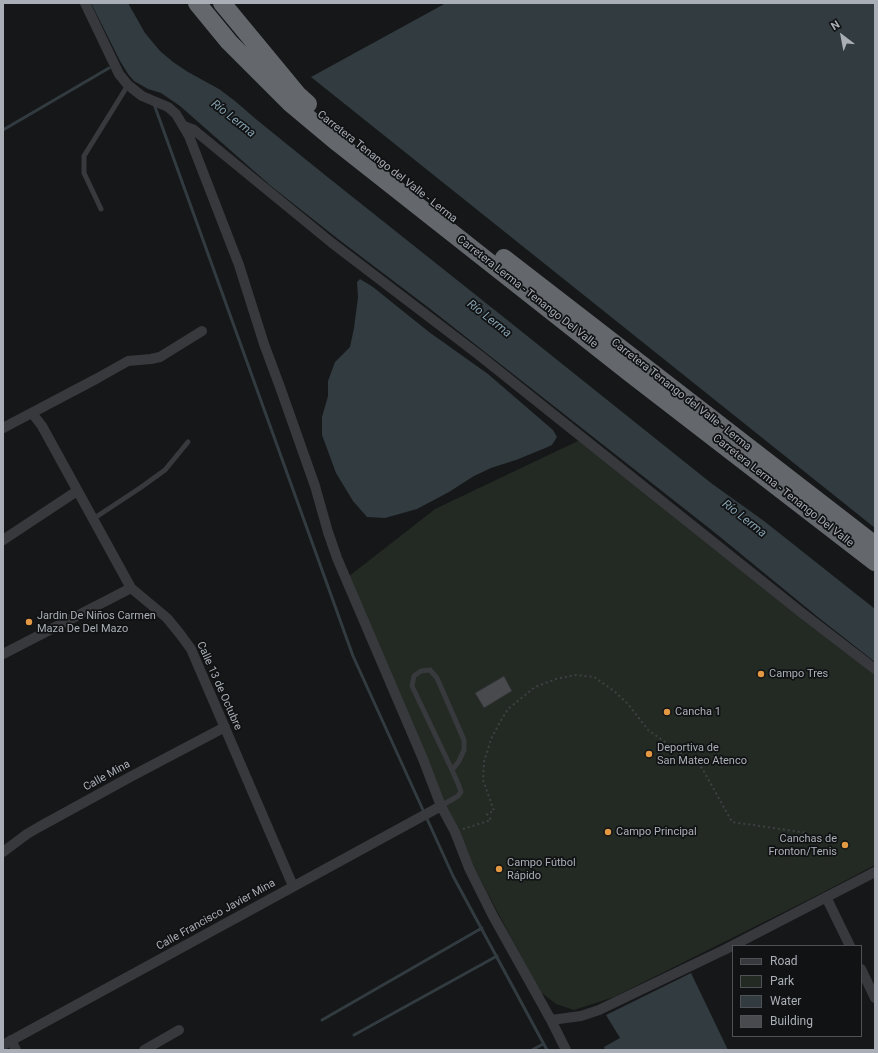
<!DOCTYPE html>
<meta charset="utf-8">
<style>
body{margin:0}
#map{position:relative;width:878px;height:1053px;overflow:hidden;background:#161718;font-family:Roboto,sans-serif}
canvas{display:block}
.frame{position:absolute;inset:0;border:4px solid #aaafb7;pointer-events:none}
.legend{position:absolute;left:732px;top:945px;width:130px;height:92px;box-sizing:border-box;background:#111213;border:1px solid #4e5155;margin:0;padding:5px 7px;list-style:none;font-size:12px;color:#aaafb7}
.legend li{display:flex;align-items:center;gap:8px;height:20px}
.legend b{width:20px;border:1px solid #4e5155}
.north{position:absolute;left:822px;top:16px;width:40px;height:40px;-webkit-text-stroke:3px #111213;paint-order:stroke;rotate:328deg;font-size:11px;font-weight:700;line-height:16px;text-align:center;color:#aaafb7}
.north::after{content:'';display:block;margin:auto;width:14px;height:18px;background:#aaafb7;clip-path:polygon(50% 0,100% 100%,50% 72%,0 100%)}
</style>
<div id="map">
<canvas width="878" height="1053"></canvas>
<div class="frame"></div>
<ul class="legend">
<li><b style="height:5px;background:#38393d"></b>Road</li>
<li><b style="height:11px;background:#232a23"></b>Park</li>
<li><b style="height:11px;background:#313b40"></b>Water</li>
<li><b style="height:11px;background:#484a4d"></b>Building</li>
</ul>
<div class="north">N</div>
</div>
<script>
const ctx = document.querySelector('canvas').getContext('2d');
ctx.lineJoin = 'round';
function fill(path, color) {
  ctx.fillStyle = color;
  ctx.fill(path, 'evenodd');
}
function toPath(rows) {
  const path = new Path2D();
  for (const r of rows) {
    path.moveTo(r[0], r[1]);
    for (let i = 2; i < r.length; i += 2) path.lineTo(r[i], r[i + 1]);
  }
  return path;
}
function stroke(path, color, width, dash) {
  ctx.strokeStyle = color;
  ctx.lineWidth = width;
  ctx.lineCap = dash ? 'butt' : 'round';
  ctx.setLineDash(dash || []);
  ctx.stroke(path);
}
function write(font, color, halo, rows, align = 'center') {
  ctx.font = font + ' Roboto,sans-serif';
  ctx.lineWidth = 3.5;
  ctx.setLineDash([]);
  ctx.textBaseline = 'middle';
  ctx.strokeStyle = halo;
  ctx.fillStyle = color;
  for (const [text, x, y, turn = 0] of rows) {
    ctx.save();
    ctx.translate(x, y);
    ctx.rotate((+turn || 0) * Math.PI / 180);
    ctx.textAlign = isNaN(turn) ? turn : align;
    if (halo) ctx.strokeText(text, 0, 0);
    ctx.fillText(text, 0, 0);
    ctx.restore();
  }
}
const green = toPath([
 [580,440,875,674,875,865,818,895,614,997,574,1010,556,1004,539,991,465,850,348,577,435,509]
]);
const water = toPath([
 [91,3,128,3,145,33,160,51,173,62,188,72,219,89,235,101,257,120,325,175,506,319,711,483,764,521,875,609,875,662,819,618,714,532,429,308,338,239,271,186,180,106,161,93,148,89,134,81,128,74,120,61],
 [446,3,875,3,875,528,311,77],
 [360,279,373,287,429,332,488,374,553,430,557,437,552,445,543,449,516,460,491,468,474,476,449,492,417,509,385,518,367,517,353,501,336,473,322,435,322,417,328,396,328,381,335,362,350,347,354,328,358,297,357,282],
 [691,973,728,1050,605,1050,604,1047,620,1038,606,1015]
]);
const stream = toPath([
 [154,104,353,656,453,876,547,1050],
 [3,130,109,68],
 [322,1020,482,928],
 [354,1035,497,956],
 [532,1050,543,1044]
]);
const building = toPath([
 [504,676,512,691,484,708,475,693,504,676]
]);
const path = toPath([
 [463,829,491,820,487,814,494,811,483,780,484,762,491,739,500,722,508,709,535,687,556,679,576,675,594,677,614,691,628,704,648,730,702,768,732,822,808,833]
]);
const service = toPath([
 [101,209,84,173,84,156,128,85],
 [93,519,140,488,165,470,188,442],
 [430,670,437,678,464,740,464,750,459,761,452,770,412,686,414,676,421,671,430,670],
 [441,806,458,796,461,792,459,786,452,770]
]);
const minor = toPath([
 [85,3,119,74,128,85,142,96,168,107,176,114,189,136,239,265,264,344,280,387,304,455,315,486,328,532,337,558,423,759,441,806,455,832,469,868,493,916,551,1020,581,1016,599,1010,726,949,875,872],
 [184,126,194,130,332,243,479,355,802,613,875,669],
 [32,413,42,426,131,588,167,618,180,634,191,649,293,886],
 [3,428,96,379,128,361,151,359,160,357,202,331],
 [3,540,77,491],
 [3,654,131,588],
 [3,852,27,834,39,827,132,776,225,727],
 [826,897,850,946],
 [861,969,875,998],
 [551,1020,566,1050],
 [11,1040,16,1050],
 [3,1045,441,806],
 [144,1050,179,1030]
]);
const motorway = toPath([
 [197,3,229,42,289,102,338,143,631,374,875,562],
 [222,3,298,95,308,104],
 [504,258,875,545]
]);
const markers = [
 [29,622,4,"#e39844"],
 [761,674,4,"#e39844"],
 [667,712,4,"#e39844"],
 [649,754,4,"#e39844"],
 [608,832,4,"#e39844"],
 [845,845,4,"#e39844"],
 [499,869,4,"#e39844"]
];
const streetNames = [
 ["Carretera Tenango del Valle - Lerma",387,167,38],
 ["Carretera Lerma - Tenango Del Valle",527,292,38],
 ["Carretera Tenango del Valle - Lerma",681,395,38],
 ["Carretera Lerma - Tenango Del Valle",783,491,38],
 ["Calle 13 de Octubre",219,686,66],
 ["Calle Mina",107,776,-29],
 ["Calle Francisco Javier Mina",216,915,-29]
];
const poiNames = [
 ["Jardin De Niños Carmen",37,616],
 ["Maza De Del Mazo",37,629],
 ["Campo Tres",769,674],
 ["Cancha 1",675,712],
 ["Deportiva de",657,748],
 ["San Mateo Atenco",657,761],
 ["Campo Principal",616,832],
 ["Canchas de",837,839,"right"],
 ["Fronton/Tenis",837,852,"right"],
 ["Campo Fútbol",507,863],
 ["Rápido",507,876]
];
const waterNames = [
 ["Río Lerma",233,119,38],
 ["Río Lerma",489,319,38],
 ["Río Lerma",744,519,38]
];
fill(green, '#232a23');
fill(water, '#313b40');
stroke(stream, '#313b40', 3);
fill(building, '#484a4d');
stroke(building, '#313134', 1);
stroke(path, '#3e4044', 2, [2, 3]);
stroke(service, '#38393d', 5);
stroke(minor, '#38393d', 10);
stroke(motorway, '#64686d', 18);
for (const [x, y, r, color] of markers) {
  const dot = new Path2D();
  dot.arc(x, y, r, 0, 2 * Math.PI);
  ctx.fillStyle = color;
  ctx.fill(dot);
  stroke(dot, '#111213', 1.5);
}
write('11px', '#aaafb7', '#111213', streetNames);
write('11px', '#aaafb7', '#111213', poiNames, 'left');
write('italic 12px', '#84a0af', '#111213', waterNames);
</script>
